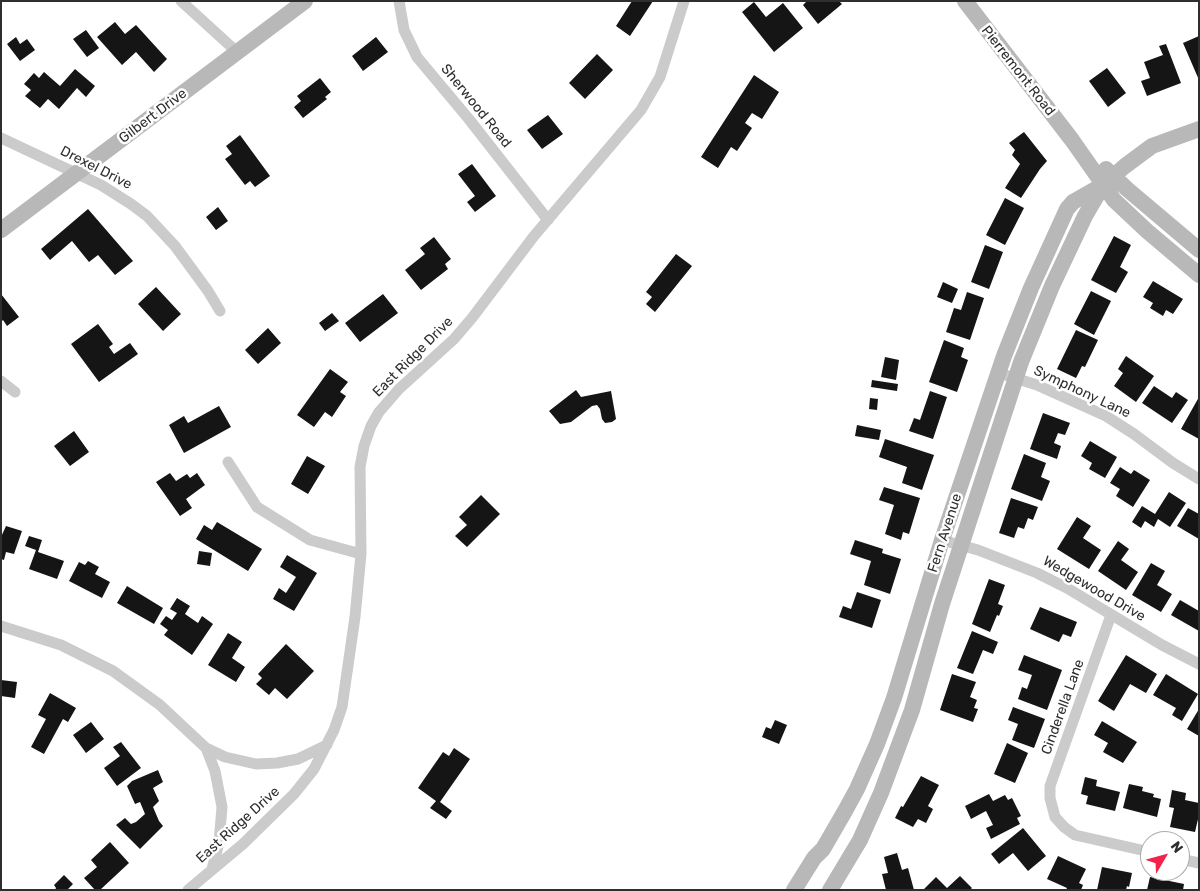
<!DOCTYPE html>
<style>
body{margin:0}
#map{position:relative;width:1200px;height:891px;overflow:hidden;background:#fff;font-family:Rubik,sans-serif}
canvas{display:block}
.frame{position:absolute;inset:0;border:2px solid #2e2e2e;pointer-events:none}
.north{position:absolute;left:1140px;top:831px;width:50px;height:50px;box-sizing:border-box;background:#fff;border:1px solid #ababab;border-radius:50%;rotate:53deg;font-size:14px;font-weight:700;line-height:20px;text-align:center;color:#2e2e2e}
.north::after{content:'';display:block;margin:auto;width:18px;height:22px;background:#f3224b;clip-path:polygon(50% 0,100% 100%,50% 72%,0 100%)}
</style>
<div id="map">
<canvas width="1200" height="891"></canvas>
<div class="frame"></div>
<div class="north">N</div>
</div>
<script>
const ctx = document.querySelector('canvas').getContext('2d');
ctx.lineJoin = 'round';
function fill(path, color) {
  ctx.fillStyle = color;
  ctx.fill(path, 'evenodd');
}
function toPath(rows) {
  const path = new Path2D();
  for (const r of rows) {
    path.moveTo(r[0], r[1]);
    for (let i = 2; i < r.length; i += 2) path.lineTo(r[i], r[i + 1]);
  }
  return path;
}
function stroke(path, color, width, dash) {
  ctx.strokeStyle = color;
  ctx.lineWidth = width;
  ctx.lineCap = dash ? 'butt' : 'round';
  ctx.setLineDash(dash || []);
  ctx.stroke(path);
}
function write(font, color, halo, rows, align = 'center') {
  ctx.font = font + ' Rubik,sans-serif';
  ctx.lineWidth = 5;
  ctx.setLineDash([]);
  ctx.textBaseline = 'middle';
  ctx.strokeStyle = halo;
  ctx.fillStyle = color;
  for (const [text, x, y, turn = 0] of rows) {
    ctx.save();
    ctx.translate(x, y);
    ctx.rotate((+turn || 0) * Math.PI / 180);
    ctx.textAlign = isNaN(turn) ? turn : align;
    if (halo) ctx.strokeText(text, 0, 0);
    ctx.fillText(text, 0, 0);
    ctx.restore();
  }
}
const building = toPath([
 [632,1,653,1,630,36,616,26],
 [807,1,839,1,842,4,818,24,803,5],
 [754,2,766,17,783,3,803,28,774,52,742,12],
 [115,22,125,34,136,25,167,59,154,72,136,52,122,65,97,37],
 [86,30,99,48,87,57,73,39],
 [1199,36,1199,80,1183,43],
 [16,37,20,44,27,39,35,50,20,61,7,44],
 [376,37,388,52,363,71,352,56],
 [1166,44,1181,83,1147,96,1141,81,1150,78,1144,62,1163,55,1159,46],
 [597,54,613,70,585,99,569,83],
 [1107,68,1126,93,1108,107,1089,81],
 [75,69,95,86,86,97,77,88,59,109,48,99,40,108,25,96,31,90,24,84,34,73,39,78,44,72,60,86],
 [754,75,779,92,762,119,752,113,745,123,752,128,737,151,731,147,718,168,701,157],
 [320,78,331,92,325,97,327,99,303,118,294,107,301,101,297,96],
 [548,115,563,134,542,149,527,130],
 [1024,132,1047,161,1040,169,1021,198,1005,188,1020,164,1012,155,1015,150,1009,143],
 [240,135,270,176,255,187,250,181,245,185,225,159,232,154,226,146],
 [472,164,496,196,475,212,467,202,475,196,458,174],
 [1005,198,1024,208,1005,245,986,235],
 [218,207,228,221,216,230,206,217],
 [88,209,133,261,115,275,98,255,89,262,72,241,50,260,41,249],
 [1114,236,1131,245,1120,267,1128,272,1116,293,1091,280],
 [434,237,451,259,445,264,448,269,421,290,405,270,425,254,420,248],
 [985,245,1003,252,989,289,971,282],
 [676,254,692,266,655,312,646,304,652,297,646,292],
 [1153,281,1183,299,1173,314,1166,310,1163,316,1150,308,1153,303,1143,297],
 [943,282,958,289,952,303,937,297],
 [156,287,181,314,163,331,138,304],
 [1091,291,1111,301,1094,335,1074,324],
 [967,292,984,298,970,340,946,332,954,308,961,310],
 [1,294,19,317,7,326,3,320,1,322],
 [383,294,398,313,360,342,345,323],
 [332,313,339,321,325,331,319,323],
 [98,324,113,344,109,347,114,354,130,343,138,354,99,382,71,344],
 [268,328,281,343,258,364,245,350],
 [1076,330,1098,340,1085,367,1082,366,1076,378,1057,369],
 [944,340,964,348,961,357,968,360,957,392,929,382],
 [1126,356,1154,376,1136,402,1114,386,1123,373,1118,369],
 [885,357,899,360,896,380,881,377],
 [330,369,348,382,340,392,346,396,332,417,325,412,314,427,297,415],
 [872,380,898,384,897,391,871,387],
 [1154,386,1172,398,1176,392,1188,400,1172,423,1142,403],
 [576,390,581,397,611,391,616,419,612,422,605,423,602,419,600,409,597,405,592,406,571,422,560,424,549,411],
 [930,391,947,397,933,439,909,431,914,418,920,420],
 [1199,397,1199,439,1181,429],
 [870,398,878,399,877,410,869,409],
 [219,406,231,427,184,453,169,425,184,416,188,423],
 [1043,413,1070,423,1065,435,1058,433,1054,443,1061,446,1057,459,1030,449],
 [857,425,881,430,879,440,855,436],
 [74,431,89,452,70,466,54,446],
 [885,439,934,455,922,490,902,483,907,467,879,457],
 [1090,441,1117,457,1105,478,1089,469,1092,463,1081,456],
 [1024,454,1046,463,1041,477,1050,481,1042,501,1011,489],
 [307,456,325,466,308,494,291,484],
 [1120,467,1131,474,1134,470,1150,480,1133,507,1116,496,1120,489,1110,483],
 [170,473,176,481,187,474,190,478,197,473,205,485,186,499,192,508,180,516,156,482],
 [884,487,920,498,909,534,903,532,901,540,885,534,894,505,879,500],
 [1169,492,1186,503,1170,527,1158,519,1154,527,1145,521,1141,528,1132,522,1142,506,1155,514],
 [481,495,500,514,467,547,455,536,467,525,459,517],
 [1011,498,1038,507,1033,520,1028,518,1024,529,1018,527,1014,538,999,533],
 [1188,508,1199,514,1199,539,1177,526],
 [1077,517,1091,526,1083,538,1101,550,1089,569,1057,549],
 [217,522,262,549,248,571,196,539,204,525,212,530],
 [6,526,22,531,14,554,6,552,4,560,1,559,1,537],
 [29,536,42,540,38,552,64,561,57,579,29,569,36,550,25,546],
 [855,540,883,549,882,553,901,559,890,594,864,585,871,561,850,554],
 [1118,541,1129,549,1121,560,1138,572,1126,590,1098,571],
 [199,551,212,553,210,566,197,564],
 [287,555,317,573,294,611,273,599,279,588,286,593,296,577,280,567],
 [88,561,99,567,95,574,110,582,102,598,69,581,79,562,85,565],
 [1151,563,1165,571,1157,585,1172,594,1161,612,1132,595],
 [989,579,1005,585,998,604,1003,606,999,616,997,615,990,632,972,624],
 [127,586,163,608,154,624,117,603],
 [857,592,881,600,872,628,839,617,843,606,851,609],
 [177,598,190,606,185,614,198,623,202,616,213,624,192,655,164,635,168,630,160,624,166,616,172,620,177,613,170,609],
 [1180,600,1199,611,1199,631,1171,615],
 [1040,607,1077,622,1071,637,1063,634,1059,642,1030,629],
 [972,631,998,642,993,654,983,650,973,674,957,668],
 [228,633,242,642,232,658,245,667,236,682,208,665],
 [286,644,314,671,287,699,275,688,269,695,256,684,262,678,258,674],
 [1024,655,1062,670,1047,710,1018,699,1022,687,1027,689,1032,675,1018,670],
 [1126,655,1157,674,1146,693,1130,684,1114,711,1098,701],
 [952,674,976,682,970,697,977,700,974,708,978,709,973,722,940,710],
 [1166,674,1198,694,1182,721,1172,715,1176,708,1153,695],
 [1,680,17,682,15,698,1,696],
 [50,693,76,708,68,722,63,719,44,754,31,747,46,719,38,715],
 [1013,707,1045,719,1034,748,1012,740,1018,724,1008,720],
 [1199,709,1199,736,1187,729],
 [775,720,787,725,779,744,762,737,766,727,771,729],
 [1102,721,1137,742,1123,763,1103,752,1108,743,1094,735],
 [91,722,104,739,86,753,73,735],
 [121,742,141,768,117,786,104,768,120,756,113,747],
 [1007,743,1028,753,1015,783,994,774],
 [454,748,470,759,440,802,452,811,446,819,430,808,436,801,418,788,443,752,449,756],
 [158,770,163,782,153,788,159,801,153,807,159,821,163,826,140,849,116,825,125,818,131,824,136,822,145,814,140,802,135,804,127,786,132,781],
 [921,776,939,785,928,806,933,809,926,823,918,819,913,827,895,818,901,806,903,807],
 [1085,777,1097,780,1096,786,1120,792,1115,811,1086,804,1088,796,1081,794],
 [1129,784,1143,787,1142,791,1154,794,1153,797,1161,799,1157,817,1123,808],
 [1172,790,1186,793,1185,800,1199,803,1199,815,1195,832,1170,827,1174,808,1169,807],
 [989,794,993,801,1005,795,1008,800,1012,798,1021,816,1017,818,1020,824,991,839,986,828,993,825,986,811,971,819,965,806],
 [1023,828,1046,856,1028,871,1013,853,999,864,991,854],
 [110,842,129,863,100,890,95,890,84,878,97,867,91,860],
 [897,853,902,870,908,868,914,890,886,890,882,874,888,873,884,857],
 [1058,856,1086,869,1079,883,1083,885,1081,890,1066,890,1067,888,1047,879],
 [1102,867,1132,873,1129,887,1127,886,1126,890,1097,890],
 [64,875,73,884,67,890,55,890,56,888,54,885],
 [960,876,972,888,970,890,923,890,936,877,947,888],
 [1150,877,1184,884,1183,890,1147,890]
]);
const street = toPath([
 [181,1,237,52],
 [399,1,404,30,417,57,468,118,548,220],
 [1,138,101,185,131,204,147,216,175,246,208,291,220,311],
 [999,373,1037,385,1106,416,1134,434,1173,463,1199,479],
 [1,381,15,392],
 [228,462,257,507,310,540,361,554],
 [942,540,978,550,1037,573,1067,588,1162,645,1199,664],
 [1111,615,1050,786,1050,798,1055,817,1064,827,1075,835,1150,852],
 [1,626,61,645,113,671,160,705,206,748,225,757,256,764,277,763,298,759,327,745],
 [206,748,215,771,222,807,219,843,212,869],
 [1180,859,1199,863],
 [188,890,243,844,294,794,314,769,334,730,342,707,355,617,361,554,360,467,364,446,371,426,379,412,399,389,454,339,472,318,534,236,641,110,660,77,684,1]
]);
const secondary = toPath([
 [965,1,1072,140,1114,200,1147,231,1199,275],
 [1106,169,1127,189,1199,250],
 [1,230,305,1],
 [794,890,814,858,823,849,845,811,857,789,877,744,894,698,942,540,1004,356,1031,288,1067,209,1073,202,1103,185,1125,166,1152,146,1199,129],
 [830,890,860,840,881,793,912,710,942,604,1021,362,1052,286,1085,216,1102,187]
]);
const streetNames = [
 ["Pierremont Road",1018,71,52],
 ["Sherwood Road",476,106,51],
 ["Gilbert Drive",153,116,-37],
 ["Drexel Drive",96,168,27],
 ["East Ridge Drive",413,357,-45],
 ["Symphony Lane",1082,392,25],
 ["Fern Avenue",945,533,-72],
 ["Wedgewood Drive",1094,589,30],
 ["Cinderella Lane",1063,707,-70],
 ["East Ridge Drive",238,825,-42]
];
fill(building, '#151515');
stroke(street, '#cbcbcb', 11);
stroke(secondary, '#b8b8b8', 16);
write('14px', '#2e2e2e', '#fff', streetNames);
</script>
